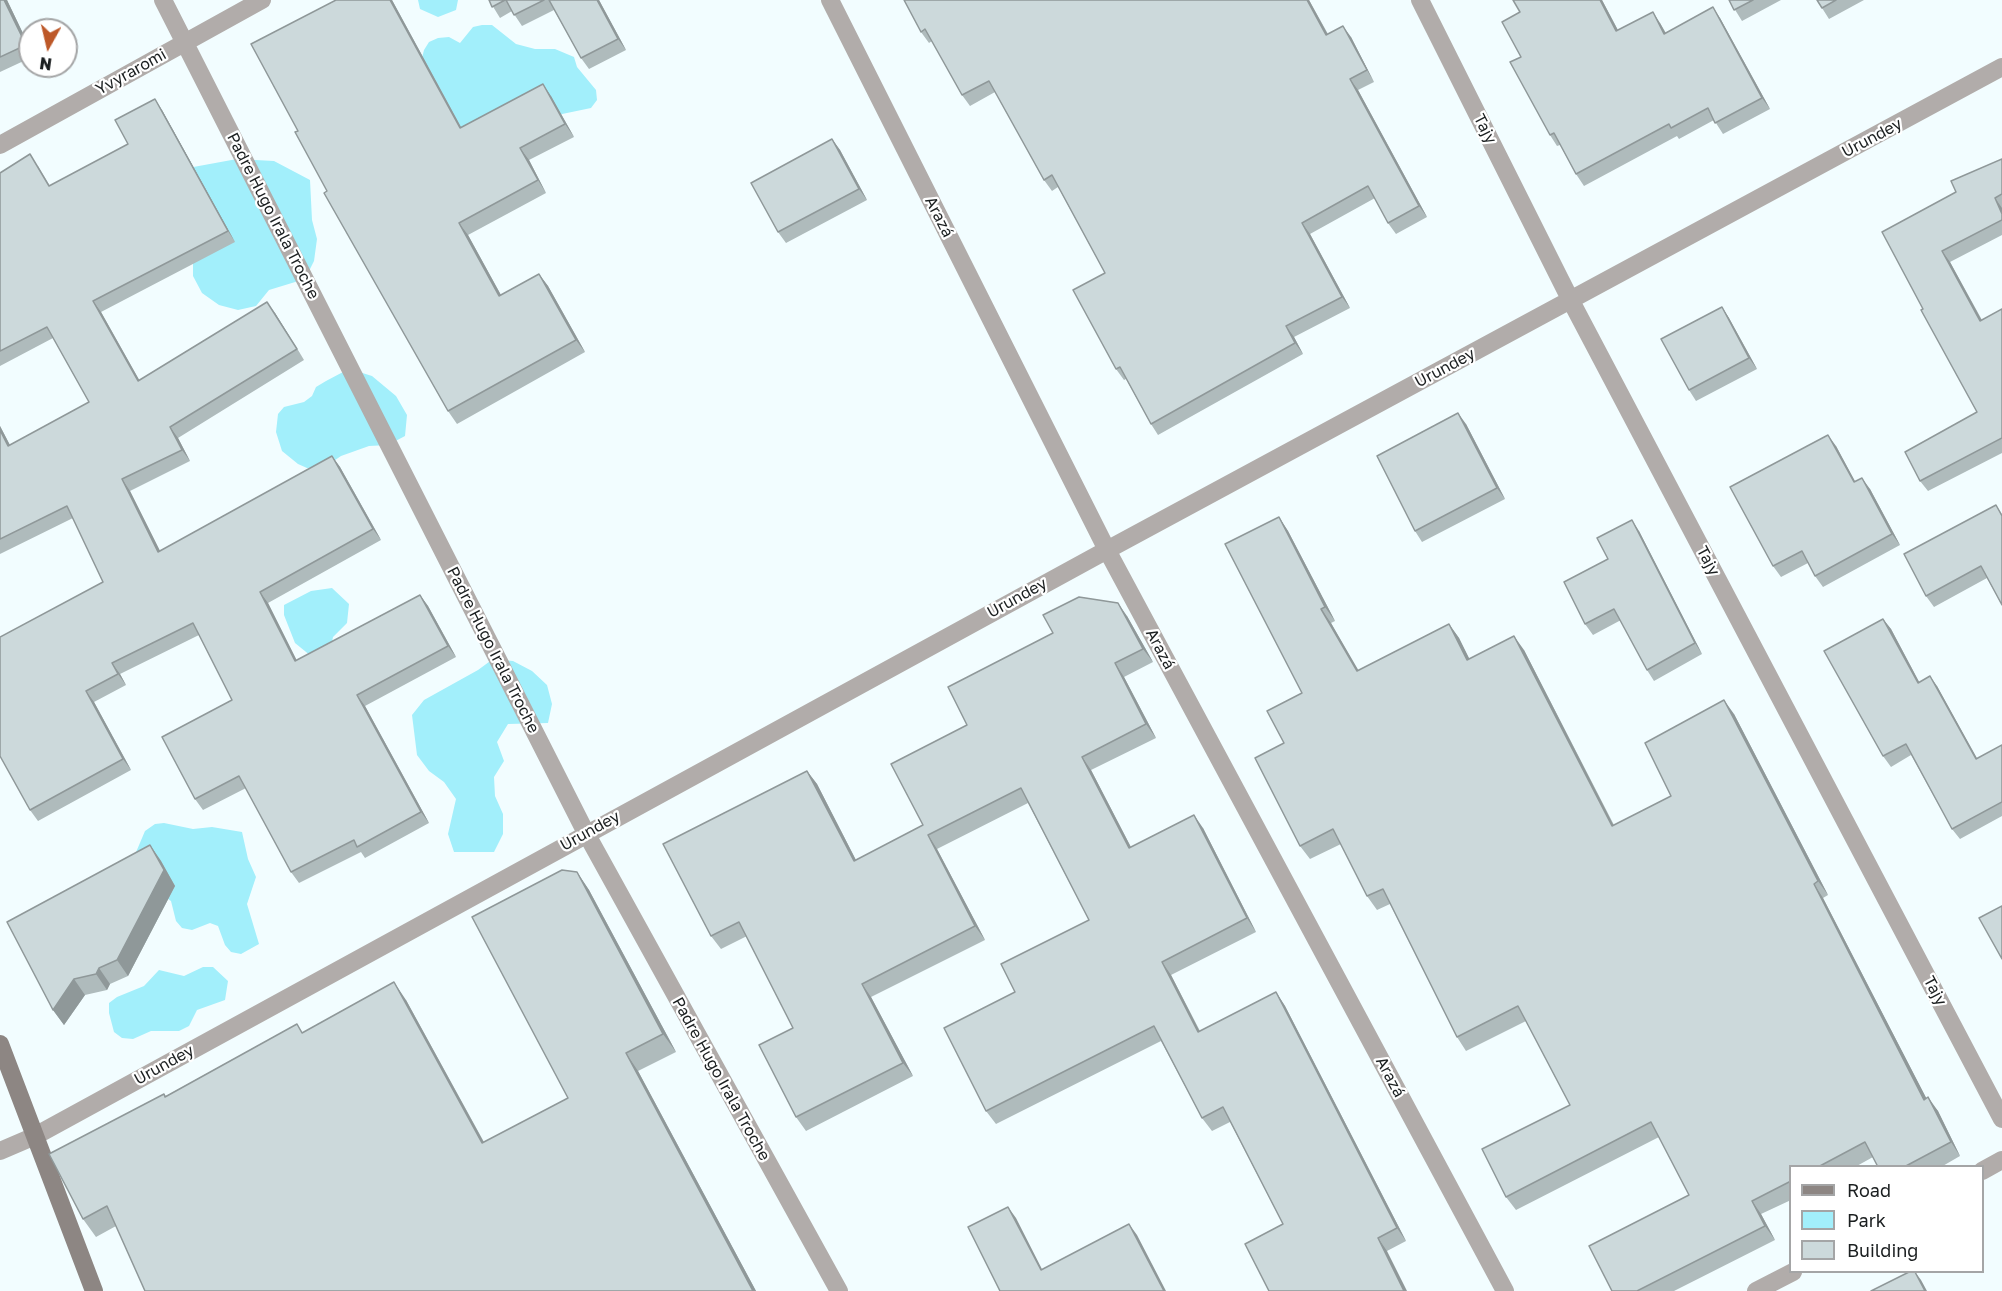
<!DOCTYPE html>
<meta charset="utf-8">
<style>
body{margin:0}
#map{position:relative;width:2002px;height:1291px;overflow:hidden;background:#f2fdff;font-family:"Golos Text",sans-serif}
canvas{display:block}
.legend{position:absolute;left:1789px;top:1165px;width:195px;height:108px;box-sizing:border-box;background:#fff;border:2px solid #a4a5a6;margin:0;padding:8px 10px;list-style:none;font-size:18px;color:#1b1f20}
.legend li{display:flex;align-items:center;gap:12px;height:30px}
.legend b{width:30px;border:2px solid #a4a5a6}
.north{position:absolute;left:18px;top:18px;width:60px;height:60px;box-sizing:border-box;background:#fff;border:2px solid #a4a5a6;border-radius:50%;rotate:188deg;font-size:16px;font-weight:700;line-height:24px;text-align:center;color:#1b1f20}
.north::after{content:'';display:block;margin:auto;width:21px;height:27px;background:#bd5828;clip-path:polygon(50% 0,100% 100%,50% 72%,0 100%)}
</style>
<div id="map">
<canvas width="2002" height="1291"></canvas>
<ul class="legend">
<li><b style="height:8px;background:#8d8683"></b>Road</li>
<li><b style="height:16px;background:#a2effb"></b>Park</li>
<li><b style="height:16px;background:#ccd9db"></b>Building</li>
</ul>
<div class="north">N</div>
</div>
<script>
const ctx = document.querySelector('canvas').getContext('2d');
ctx.lineJoin = 'round';
function fill(path, color) {
  ctx.fillStyle = color;
  ctx.fill(path, 'evenodd');
}
function toPath(rows) {
  const path = new Path2D();
  for (const r of rows) {
    path.moveTo(r[0], r[1]);
    for (let i = 2; i < r.length; i += 2) path.lineTo(r[i], r[i + 1]);
  }
  return path;
}
function stroke(path, color, width, dash) {
  ctx.strokeStyle = color;
  ctx.lineWidth = width;
  ctx.lineCap = dash ? 'butt' : 'round';
  ctx.setLineDash(dash || []);
  ctx.stroke(path);
}
function write(font, color, halo, rows, align = 'center') {
  ctx.font = font + ' "Golos Text",sans-serif';
  ctx.lineWidth = 4.5;
  ctx.setLineDash([]);
  ctx.textBaseline = 'middle';
  ctx.strokeStyle = halo;
  ctx.fillStyle = color;
  for (const [text, x, y, turn = 0] of rows) {
    ctx.save();
    ctx.translate(x, y);
    ctx.rotate((+turn || 0) * Math.PI / 180);
    ctx.textAlign = isNaN(turn) ? turn : align;
    if (halo) ctx.strokeText(text, 0, 0);
    ctx.fillText(text, 0, 0);
    ctx.restore();
  }
}
const green = toPath([
 [418,0,458,0,456,10,438,17,420,9],
 [482,25,492,25,516,44,535,49,555,49,574,57,577,67,596,90,597,100,591,108,466,134,372,141,419,70,424,50,429,42,438,38,449,37,460,43,473,27],
 [237,159,274,161,310,180,312,220,317,239,314,261,305,279,269,290,256,306,238,310,219,305,202,293,193,276,193,256,177,170],
 [353,370,372,376,396,396,407,415,405,436,388,445,369,446,341,456,325,467,307,468,298,464,282,451,276,432,278,414,284,407,304,402,312,396,316,387,326,381,343,372],
 [332,588,349,604,347,623,333,637,331,647,311,656,295,643,284,615,284,605,311,591],
 [493,659,513,661,532,671,547,685,552,704,548,723,508,724,497,742,504,761,494,777,495,796,503,814,503,834,494,852,454,852,448,834,456,799,444,782,429,771,417,755,412,715,424,700,478,670],
 [164,823,193,829,212,827,242,832,248,859,256,877,247,904,259,944,241,954,231,952,225,945,218,926,210,923,192,930,182,928,176,921,171,901,162,895,134,857,145,831,155,824],
 [203,967,213,967,228,981,225,1000,197,1010,189,1026,179,1031,151,1031,133,1039,122,1038,114,1032,109,1013,109,1003,117,997,144,986,159,970,184,976]
]);
const street = toPath([
 [163,0,586,833,839,1291],
 [830,0,1107,550,1505,1291],
 [1420,0,1571,301,2002,1119],
 [0,145,262,0],
 [0,1151,35,1136,1107,550,2002,67],
 [1982,1171,2002,1160],
 [1756,1291,1793,1272]
]);
const secondary = toPath([
 [0,1044,94,1291]
]);
const wall = toPath([
 [0,0,7,0,30,48,30,58,0,72],
 [336,0,392,0,461,127,551,96,574,137,529,160,546,193,468,235,501,295,539,274,548,286,585,352,457,424,448,411,327,191,298,131],
 [489,0,599,0,626,50,589,69,581,58,554,10,522,26,512,11,500,18],
 [904,0,1309,0,1328,34,1351,37,1374,82,1358,90,1427,217,1396,234,1388,223,1375,198,1310,234,1350,308,1294,337,1303,354,1158,435,1151,424,1126,379,1124,380,1116,369,1105,273,1058,187,1052,191,1044,180,995,92,970,106,962,95,932,41,929,43,921,32],
 [1602,0,1618,30,1660,23,1666,33,1720,18,1770,109,1723,134,1714,120,1679,139,1677,136,1584,186,1576,174,1560,145,1557,146,1550,135,1521,57,1520,12],
 [1729,0,1781,0,1742,21],
 [1817,0,1864,0,1829,19],
 [162,110,235,242,101,312,139,380,275,313,304,360,178,438,190,461,130,491,160,551,332,456,340,467,381,540,268,603,297,661,420,595,428,606,456,657,365,706,429,823,365,858,361,852,299,883,291,872,246,788,203,810,195,799,232,700,199,635,120,674,126,685,94,702,131,770,38,821,30,810,103,582,73,518,0,554,0,426,10,445,89,402,53,338,0,366,0,173,38,166,50,186,128,144],
 [832,139,840,150,867,200,786,243,778,232],
 [2002,159,2002,235,1950,262,1982,320,2002,309,2002,453,1928,491,1920,481,1977,412,1923,309,1956,192],
 [1722,307,1729,318,1757,369,1696,401,1689,390],
 [1466,424,1505,499,1422,542,1415,531],
 [1836,446,1855,482,1870,489,1900,545,1823,587,1815,576,1808,563,1781,577,1773,566],
 [1996,505,2002,514,2002,605,1987,578,1934,607,1926,596],
 [1279,517,1288,531,1335,621,1331,623,1358,671,1449,624,1459,638,1469,659,1524,650,1614,825,1671,796,1734,714,1828,895,1823,898,1926,1098,1938,1111,1960,1156,1941,1167,1878,1167,1873,1157,1855,1167,1791,1167,1791,1200,1761,1214,1775,1240,1674,1291,1612,1291,1689,1195,1659,1137,1516,1210,1506,1197,1570,1105,1526,1021,1466,1051,1457,1037,1390,904,1377,910,1367,896,1341,844,1310,859,1300,846,1284,743,1302,693],
 [1639,531,1702,654,1654,681,1647,670,1621,620,1593,635,1585,624,1608,559],
 [1127,616,1153,662,1124,677,1156,738,1091,770,1131,847,1203,828,1256,932,1171,975,1200,1031,1276,992,1285,1006,1406,1241,1387,1251,1283,1224,1230,1122,1212,1131,1202,1118,1161,1041,996,1124,986,1111,1015,992,1089,920,1028,803,937,849,985,940,871,997,913,1076,806,1131,796,1117,793,1028,747,936,721,949,711,936,807,771,817,784,856,860,923,825,967,725,1053,633],
 [1883,619,1891,629,1919,682,1937,686,1977,759,2002,745,2002,816,1960,839,1952,829,1911,755,1891,767,1883,756],
 [150,845,161,861,175,886,128,976,110,984,107,990,85,995,64,1025,53,1010],
 [577,872,589,890,676,1052,638,1071,756,1291,145,1291,116,1226,96,1237,83,1219,164,1094,166,1096,297,1024,303,1033,406,1000,484,1142,568,1098]
]);
const shadedWall = toPath([
 [4,0,7,0,30,48,30,51,26,45],
 [390,0,392,0,468,140,460,128],
 [597,0,599,0,626,50,618,39],
 [1307,0,1309,0,1334,46,1326,35],
 [1600,0,1602,0,1624,42,1616,31],
 [1713,7,1720,18,1770,109,1762,98],
 [1653,12,1660,23,1672,45,1664,34],
 [1343,26,1351,37,1374,82,1367,70],
 [1350,79,1358,90,1427,217,1419,206],
 [543,84,551,96,574,137,565,124],
 [155,99,162,110,235,242,228,231],
 [832,139,840,150,867,200,859,189],
 [520,148,529,160,546,193,538,180],
 [1995,198,2002,208,2002,214],
 [459,223,468,235,508,308,499,296],
 [1302,223,1310,234,1350,308,1342,297],
 [1942,251,1950,262,1988,332,1980,321],
 [539,274,548,286,585,352,576,340],
 [93,301,101,312,146,392,138,381],
 [267,302,275,313,304,360,297,349],
 [1722,307,1729,318,1757,369,1749,358],
 [1286,326,1294,337,1303,354,1295,343],
 [1458,413,1466,424,1505,499,1497,488],
 [0,426,16,457,8,446,0,430],
 [170,427,178,438,190,461,182,450],
 [1828,435,1836,446,1862,494,1854,482],
 [332,456,340,467,381,540,373,529],
 [1862,478,1870,489,1900,545,1892,534],
 [122,479,130,491,166,563,158,552],
 [1279,517,1288,531,1335,621,1325,607],
 [1632,520,1639,531,1702,654,1695,643],
 [260,592,268,603,303,673,295,661],
 [420,595,428,606,456,657,448,646],
 [1118,603,1127,616,1153,662,1143,649],
 [1321,609,1331,623,1367,685,1357,671],
 [1883,619,1891,629,1925,693,1918,683],
 [1449,624,1459,638,1477,674,1467,660],
 [1514,636,1524,650,1621,840,1612,826],
 [112,663,120,674,126,685,118,674],
 [1115,663,1124,677,1156,738,1146,724],
 [1930,676,1937,686,1983,769,1976,759],
 [86,691,94,702,131,770,123,759],
 [357,695,365,706,429,823,421,812],
 [1724,700,1734,714,1828,895,1818,881],
 [1082,757,1091,770,1138,861,1129,848],
 [807,771,817,784,863,874,854,861],
 [1194,815,1203,828,1256,932,1247,918],
 [928,835,937,849,985,940,975,926],
 [150,845,161,861,175,886,128,976,117,960],
 [577,872,589,890,676,1052,663,1034],
 [1814,884,1823,898,1934,1113,1924,1100],
 [1162,962,1171,975,1207,1046,1198,1032],
 [99,968,110,984,107,990,96,974],
 [74,979,85,995,64,1025,53,1010],
 [394,982,406,1000,494,1161,482,1143],
 [862,984,871,997,913,1076,903,1063],
 [1276,992,1285,1006,1406,1241,1397,1228],
 [626,1053,638,1071,756,1291,753,1291],
 [1928,1097,1938,1111,1960,1156,1951,1142],
 [1752,1201,1761,1214,1775,1240,1765,1226],
 [1008,1207,1016,1218,1048,1281,1041,1270],
 [1129,1224,1137,1235,1166,1291,1164,1291],
 [1378,1238,1387,1251,1407,1291,1404,1291],
 [1915,1272,1921,1280,1927,1291,1925,1291]
]);
const building = toPath([
 [0,0,4,0,26,45,0,57,0,0],
 [336,0,390,0,460,128,543,84,565,124,520,148,538,180,459,223,499,296,539,274,576,340,448,411,324,193,327,191,295,132,298,131,251,44,336,0],
 [489,0,505,0,492,7,489,0],
 [506,0,544,0,514,15,506,0],
 [549,0,597,0,618,39,581,58,549,0],
 [904,0,1307,0,1326,35,1343,26,1367,70,1350,79,1419,206,1388,223,1368,186,1302,223,1342,297,1286,326,1295,343,1151,424,1120,367,1116,369,1073,290,1105,273,1052,175,1044,180,989,81,962,95,925,29,921,32,904,0],
 [1513,0,1600,0,1616,31,1653,12,1664,34,1713,7,1762,98,1715,123,1708,108,1671,128,1669,124,1576,174,1554,133,1550,135,1510,62,1521,57,1502,22,1520,12,1513,0],
 [1729,0,1753,0,1734,10,1729,0],
 [1817,0,1836,0,1822,8,1817,0],
 [155,99,228,231,93,301,138,381,267,302,297,349,170,427,182,450,122,479,158,552,332,456,373,529,260,592,295,661,420,595,448,646,357,695,421,812,357,847,354,840,291,872,239,776,195,799,162,737,232,700,193,623,112,663,118,674,86,691,123,759,30,810,0,756,0,637,103,582,67,506,0,539,0,430,8,446,89,402,47,327,0,351,0,173,30,154,49,186,128,144,115,120,155,99],
 [832,139,859,189,778,232,751,183,832,139],
 [2002,159,2002,194,1995,198,2002,214,2002,220,1942,251,1980,321,2002,309,2002,438,1920,481,1905,452,1977,412,1921,310,1923,309,1882,232,1956,192,1951,181,2002,159],
 [1722,307,1749,358,1689,390,1661,339,1722,307],
 [1458,413,1497,488,1415,531,1377,456,1458,413],
 [1828,435,1854,482,1862,478,1892,534,1815,576,1802,551,1773,566,1730,487,1828,435],
 [1996,505,2002,516,2002,605,1981,566,1926,596,1904,554,1996,505],
 [1279,517,1325,607,1321,609,1357,671,1449,624,1467,660,1514,636,1612,826,1671,796,1645,743,1724,700,1818,881,1814,884,1924,1100,1928,1097,1951,1142,1904,1167,1878,1167,1865,1142,1818,1167,1791,1167,1791,1181,1752,1201,1765,1226,1637,1291,1612,1291,1589,1246,1689,1195,1651,1122,1506,1197,1482,1149,1570,1105,1518,1006,1457,1037,1383,889,1367,896,1333,829,1300,846,1255,758,1284,743,1267,711,1302,693,1225,544,1279,517],
 [1632,520,1695,643,1647,670,1614,609,1585,624,1564,582,1608,559,1597,538,1632,520],
 [1079,597,1118,603,1143,649,1115,663,1146,724,1082,757,1129,848,1194,815,1247,918,1162,962,1198,1032,1276,992,1397,1228,1378,1238,1404,1291,1269,1291,1245,1244,1283,1224,1223,1107,1202,1118,1154,1026,986,1111,944,1028,1015,992,1001,964,1089,920,1021,788,928,835,975,926,862,984,903,1063,796,1117,759,1045,793,1028,739,922,711,936,663,844,807,771,854,861,923,825,891,764,967,725,948,687,1053,633,1043,615,1079,597],
 [1883,619,1918,683,1930,676,1976,759,2002,745,2002,802,1952,829,1906,744,1883,756,1824,651,1883,619],
 [150,845,164,870,117,960,99,968,96,974,74,979,53,1010,7,922,150,845],
 [562,870,577,872,663,1034,626,1053,753,1291,145,1291,107,1206,83,1219,49,1154,164,1094,165,1097,297,1024,302,1033,394,982,482,1143,568,1098,472,917,562,870],
 [2002,906,2002,959,1979,918,2002,906],
 [1008,1207,1041,1270,1129,1224,1164,1291,1000,1291,968,1227,1008,1207],
 [1909,1272,1915,1272,1925,1291,1871,1291,1909,1272]
]);
const streetNames = [
 ["Yvyraromi",131,72,-29],
 ["Tajy",1485,129,63],
 ["Urundey",1872,138,-28],
 ["Padre Hugo Irala Troche",273,216,63],
 ["Arazá",939,217,63],
 ["Urundey",1445,368,-28],
 ["Tajy",1708,561,62],
 ["Urundey",1017,598,-29],
 ["Arazá",1160,649,62],
 ["Padre Hugo Irala Troche",493,650,63],
 ["Urundey",590,831,-29],
 ["Tajy",1935,991,62],
 ["Urundey",164,1065,-29],
 ["Arazá",1390,1077,62],
 ["Padre Hugo Irala Troche",721,1079,61]
];
fill(green, '#a2effb');
stroke(street, '#b1acaa', 18);
stroke(secondary, '#8d8683', 18);
fill(wall, '#afbbbc');
fill(shadedWall, '#8f9899');
fill(building, '#ccd9db');
stroke(building, '#8f9899', 1.5);
write('16px', '#1b1f20', '#fff', streetNames);
</script>
